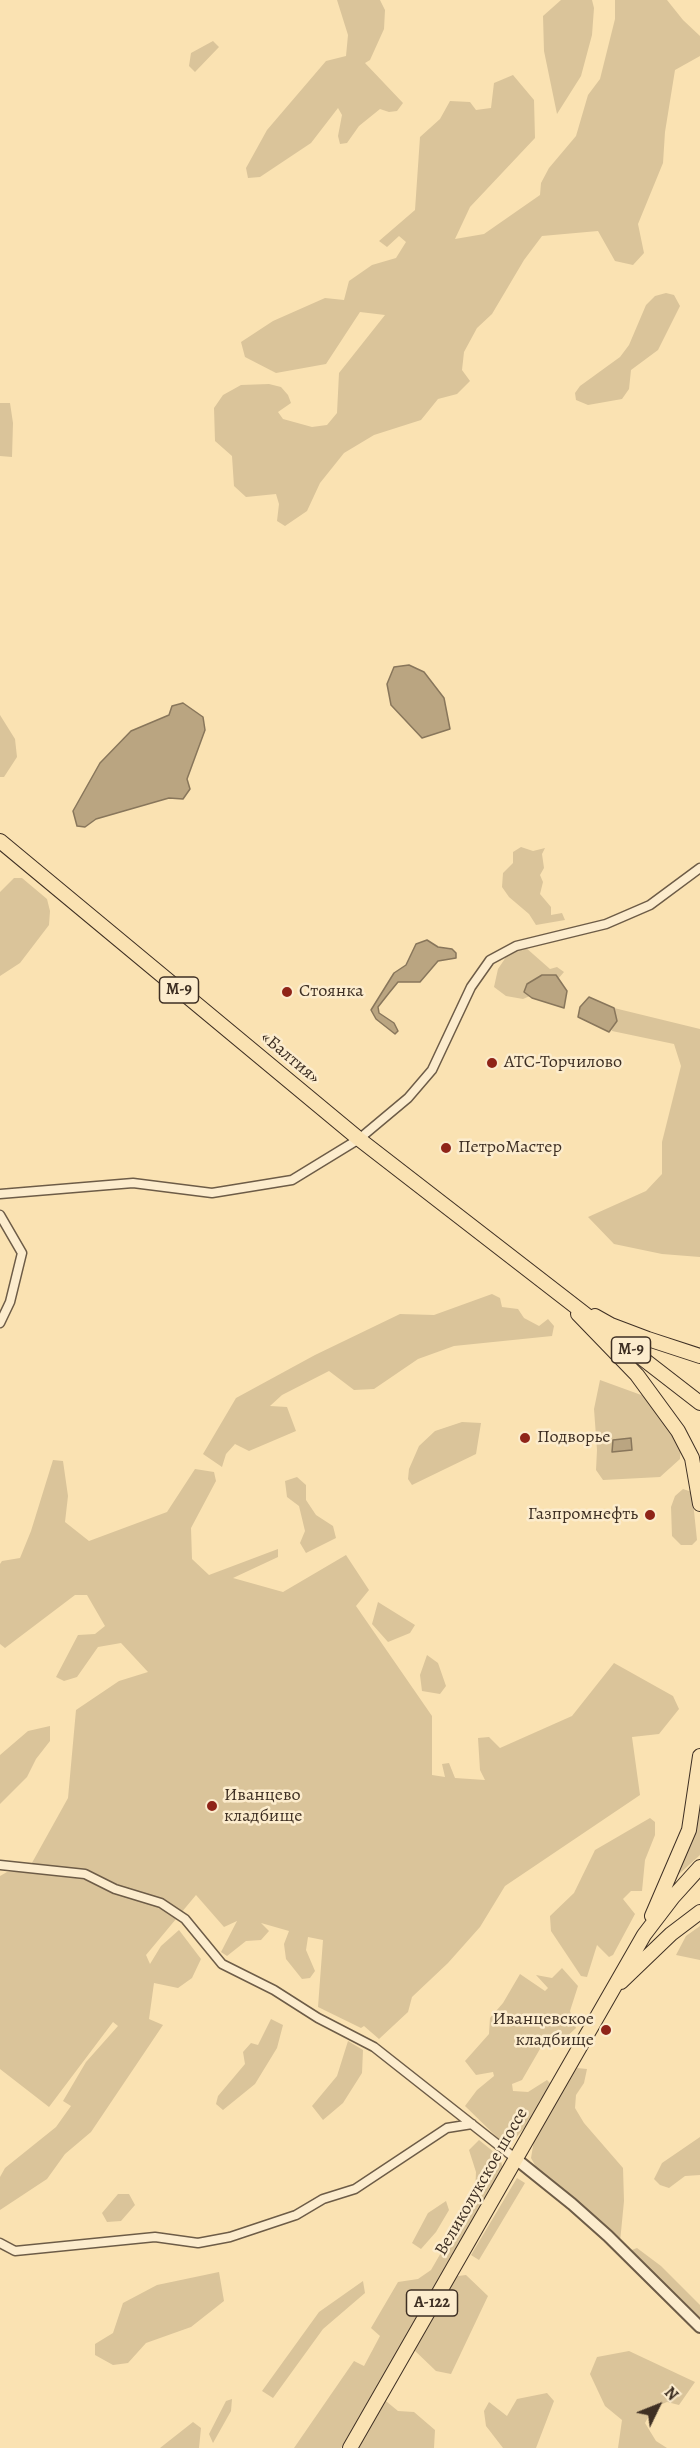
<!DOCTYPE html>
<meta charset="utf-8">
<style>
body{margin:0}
#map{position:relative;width:700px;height:2448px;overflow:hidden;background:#fae2b2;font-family:Alegreya,serif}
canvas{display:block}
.north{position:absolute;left:628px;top:2376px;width:60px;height:60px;-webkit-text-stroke:4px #fceccd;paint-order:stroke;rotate:47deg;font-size:16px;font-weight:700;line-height:24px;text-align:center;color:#3e2f23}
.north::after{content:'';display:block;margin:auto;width:21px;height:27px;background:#3e2f23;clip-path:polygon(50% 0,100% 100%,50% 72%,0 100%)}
</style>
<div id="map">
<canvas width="700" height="2448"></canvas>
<div class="north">N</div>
</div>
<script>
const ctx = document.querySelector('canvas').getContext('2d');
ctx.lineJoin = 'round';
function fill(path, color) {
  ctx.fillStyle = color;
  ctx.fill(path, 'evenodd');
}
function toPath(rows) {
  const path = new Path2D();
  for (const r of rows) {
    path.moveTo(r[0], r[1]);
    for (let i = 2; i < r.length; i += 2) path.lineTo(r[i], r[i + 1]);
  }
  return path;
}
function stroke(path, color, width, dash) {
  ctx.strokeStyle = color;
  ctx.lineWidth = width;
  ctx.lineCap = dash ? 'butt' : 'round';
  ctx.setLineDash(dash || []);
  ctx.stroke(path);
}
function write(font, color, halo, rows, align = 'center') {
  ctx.font = font + ' Alegreya,serif';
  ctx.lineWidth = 5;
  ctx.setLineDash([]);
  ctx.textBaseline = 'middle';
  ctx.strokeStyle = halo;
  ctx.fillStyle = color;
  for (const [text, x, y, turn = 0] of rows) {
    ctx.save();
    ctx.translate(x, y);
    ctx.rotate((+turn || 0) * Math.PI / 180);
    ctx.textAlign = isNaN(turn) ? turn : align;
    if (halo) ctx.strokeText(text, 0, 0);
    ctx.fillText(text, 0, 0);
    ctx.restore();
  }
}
const green = toPath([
 [337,0,380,0,385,10,384,29,370,60,365,63,403,103,397,111,389,112,380,109,359,126,347,143,340,144,338,136,342,115,338,108,311,143,260,177,248,178,246,168,267,130,326,61,346,56,348,35],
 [561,0,592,0,594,8,592,35,581,76,557,114,544,51,543,16],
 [615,0,667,0,683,20,700,36,700,56,675,70,665,132,663,163,638,224,644,253,633,265,615,261,598,231,542,236,524,260,492,314,477,328,464,352,462,370,470,381,457,394,438,399,421,420,374,435,344,453,320,483,307,511,285,526,277,521,279,504,276,494,246,497,234,486,232,456,215,441,214,408,223,395,241,385,269,384,281,387,288,395,291,403,278,412,283,419,312,427,327,425,337,413,339,373,385,315,360,312,326,364,276,373,245,357,241,342,273,321,325,298,344,300,349,281,372,265,396,258,406,242,399,236,387,247,379,241,415,210,420,137,440,119,450,101,470,102,476,110,491,108,494,83,513,75,534,100,535,138,470,207,455,239,484,234,540,195,541,183,549,168,576,136,588,95,600,79,615,19],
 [213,41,219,47,195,72,189,66,191,53],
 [666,293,674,295,680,306,658,350,631,370,629,389,622,399,588,405,576,400,575,393,580,386,620,357,629,345,646,305,655,296],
 [0,403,10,403,13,423,12,457,0,456],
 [0,715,15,739,17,757,4,777,0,777],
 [521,847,533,851,545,848,542,854,544,868,540,875,543,882,540,894,551,907,551,915,562,913,565,920,536,925,529,914,509,897,502,887,503,873,513,863,513,852],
 [14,878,22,878,47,899,50,911,49,925,20,963,0,976,0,892],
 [525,947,550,969,557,967,564,972,558,979,556,975,524,992,530,996,523,999,506,996,494,987,498,969,508,954],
 [614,1008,700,1029,700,1257,662,1254,614,1244,588,1217,646,1191,662,1174,662,1142,681,1066,674,1044,612,1031],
 [492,1294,500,1298,502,1307,518,1309,524,1318,539,1326,548,1319,554,1326,552,1336,454,1346,418,1359,374,1389,354,1390,329,1371,282,1395,270,1406,287,1407,296,1431,249,1451,235,1444,226,1454,222,1467,203,1454,236,1398,315,1355,400,1314,434,1315],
 [600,1380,644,1396,681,1446,680,1459,660,1477,603,1480,596,1470,597,1450,594,1409],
 [462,1422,481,1423,476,1454,412,1485,408,1479,409,1469,419,1446,435,1431],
 [53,1460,63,1461,68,1496,65,1522,89,1541,167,1512,195,1469,214,1472,216,1481,191,1528,192,1559,209,1575,278,1549,278,1557,233,1578,283,1592,346,1555,369,1590,356,1606,432,1716,432,1775,445,1777,442,1764,449,1763,455,1778,485,1780,480,1770,478,1738,489,1737,500,1748,572,1716,614,1663,673,1696,679,1709,659,1734,632,1737,640,1795,505,1886,480,1927,448,1963,412,1997,408,2012,379,2039,364,2026,361,2028,318,2007,323,1940,308,1937,306,1950,315,1971,310,1978,302,1979,286,1959,284,1944,289,1931,261,1923,269,1931,261,1940,246,1941,227,1956,221,1952,237,1921,224,1927,196,1895,146,1955,150,1964,161,1946,179,1930,201,1959,192,1978,178,1988,154,1983,149,2019,163,2025,91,2132,65,2154,47,2179,0,2210,0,2177,5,2168,56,2127,71,2106,63,2101,86,2062,118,2026,113,2022,49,2107,0,2069,0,1876,7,1872,28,1870,68,1798,76,1710,119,1681,148,1672,121,1643,98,1647,77,1677,64,1681,56,1677,78,1635,95,1634,105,1626,87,1595,75,1595,5,1648,0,1644,0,1564,2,1561,20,1558,31,1531],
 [297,1477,306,1485,306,1500,316,1515,333,1526,336,1538,306,1553,300,1543,305,1531,299,1506,287,1497,285,1481],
 [683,1489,692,1492,697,1540,692,1545,681,1545,672,1536,671,1507,675,1496],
 [378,1602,415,1625,410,1633,388,1642,372,1624],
 [427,1655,438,1663,446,1686,440,1694,422,1691,420,1675],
 [50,1726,50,1741,36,1759,27,1777,0,1804,0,1755,28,1731],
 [700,1810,700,1855,678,1875,694,1833],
 [650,1818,655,1822,655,1835,645,1860,642,1891,631,1891,623,1899,635,1914,613,1955,609,1957,597,1945,587,1977,581,1976,551,1931,550,1916,574,1893,595,1850],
 [700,1926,700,1960,676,1955,686,1936],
 [562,1968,578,1986,570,2011,576,2028,561,2042,544,2042,522,2080,512,2084,513,2091,528,2092,547,2080,551,2084,539,2102,534,2117,513,2141,503,2143,465,2106,477,2090,494,2076,493,2072,476,2075,465,2061,489,2034,490,2018,503,2003,520,1974,545,1991,548,1988,536,1975,552,1978],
 [271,2019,283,2025,277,2048,255,2084,223,2110,216,2104,218,2096,245,2064,243,2052,251,2043,258,2045],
 [348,2041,363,2050,362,2073,343,2103,323,2120,312,2106,337,2076],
 [577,2068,587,2069,584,2083,576,2095,575,2108,584,2123,623,2168,624,2201,620,2242,536,2167,531,2158,534,2140],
 [700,2137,700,2175,685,2176,669,2188,660,2185,654,2179,662,2163],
 [479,2140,500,2157,503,2169,341,2448,294,2448,354,2361,364,2366,380,2336,371,2328,398,2282,418,2279,431,2270,475,2194,476,2172,469,2150],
 [517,2178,525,2183,479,2260,471,2255],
 [118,2194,129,2194,135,2205,121,2221,107,2222,102,2213],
 [446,2201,449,2210,436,2232,421,2249,412,2243,428,2213],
 [637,2248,661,2266,700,2305,700,2319,636,2260,629,2251],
 [219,2272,224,2301,191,2327,146,2343,128,2363,113,2365,95,2355,95,2344,113,2333,123,2303,157,2285],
 [466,2275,488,2296,451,2374,436,2371,412,2348,451,2277],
 [363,2281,365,2293,323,2329,273,2398,262,2391,319,2312],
 [629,2351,695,2382,679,2405,667,2402,653,2408,645,2423,656,2441,667,2448,618,2448,622,2420,605,2406,590,2374,597,2357],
 [547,2393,554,2401,536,2448,503,2448,486,2426,484,2411,489,2402,507,2416,517,2399],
 [381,2397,398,2411,414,2412,435,2430,434,2448,352,2448],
 [232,2399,231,2411,213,2443,209,2434,226,2401],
 [193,2422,201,2428,199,2448,160,2448]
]);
const water = toPath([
 [409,665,424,672,444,698,450,729,422,738,391,705,387,684,394,667,409,665],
 [183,703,203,717,205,730,187,779,190,789,183,799,169,798,96,819,85,827,77,826,73,811,100,763,131,731,169,715,172,706,183,703],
 [427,940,438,947,452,949,456,953,456,958,438,961,420,982,398,982,389,993,378,1007,379,1013,394,1023,398,1031,395,1034,376,1019,371,1010,394,973,406,965,416,944,427,940],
 [542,975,556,975,567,991,564,1008,532,998,524,992,527,984,542,975],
 [589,997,614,1008,617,1021,609,1032,578,1017,580,1007,589,997],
 [631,1438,632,1450,612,1452,613,1440,631,1438]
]);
const minor = toPath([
 [0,1194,133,1183,212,1193,292,1180,359,1139,408,1098,432,1070,471,987,490,960,516,946,606,924,650,905,700,868],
 [0,1215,22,1253,10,1302,0,1323],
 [0,1865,85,1874,115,1889,161,1903,185,1919,222,1964,274,1990,318,2018,374,2047,516,2159],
 [0,2243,15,2251,155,2237,198,2243,230,2237,296,2215,323,2199,355,2189,447,2128,472,2124]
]);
const tertiary = toPath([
 [516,2159,572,2204,608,2236,700,2327]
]);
const primary = toPath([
 [578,1314,637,1375,678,1431,692,1458,700,1504],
 [595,1316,611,1325,648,1339,700,1356],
 [652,1916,689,1830,700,1756],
 [621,1982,671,1934,700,1912],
 [350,2448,644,1935,673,1897,700,1867]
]);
const trunk = toPath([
 [0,841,359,1139,700,1403]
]);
const markers = [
 [287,992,6,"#8f2418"],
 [492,1063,6,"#8f2418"],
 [446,1148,6,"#8f2418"],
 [525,1438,6,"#8f2418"],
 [650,1515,6,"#8f2418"],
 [212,1806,6,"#8f2418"],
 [606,2030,6,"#8f2418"]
];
const shields = [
 [179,990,39],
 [631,1350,39],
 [432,2303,51]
];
const shieldNames = [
 ["М-9",179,990],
 ["М-9",631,1350],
 ["А-122",432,2303]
];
const poiNames = [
 ["Стоянка",299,992],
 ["АТС-Торчилово",504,1063],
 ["ПетроМастер",458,1148],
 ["Подворье",537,1438],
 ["Газпромнефть",638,1515,"right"],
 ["Иванцево",224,1796],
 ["кладбище",224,1817],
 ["Иванцевское",594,2020,"right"],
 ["кладбище",594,2041,"right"]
];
const streetNames = [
 ["«Балтия»",290,1058,40],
 ["Великолукское шоссе",482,2182,-60]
];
fill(green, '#dac49a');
fill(water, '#baa581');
stroke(water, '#88765b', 1.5);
stroke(minor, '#6d5c47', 11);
stroke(tertiary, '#6d5c47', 14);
stroke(primary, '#3e2f23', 16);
stroke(trunk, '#3e2f23', 16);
stroke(minor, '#fceccd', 8);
stroke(tertiary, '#fceccd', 10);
stroke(primary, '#fae2b2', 14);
stroke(trunk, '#fae2b2', 14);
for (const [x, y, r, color] of markers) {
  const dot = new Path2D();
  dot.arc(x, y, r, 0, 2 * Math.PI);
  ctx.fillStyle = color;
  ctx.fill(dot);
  stroke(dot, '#fceccd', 2);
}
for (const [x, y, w] of shields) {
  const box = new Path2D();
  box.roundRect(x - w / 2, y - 13, w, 26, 4.5);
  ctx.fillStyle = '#fceccd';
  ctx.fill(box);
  stroke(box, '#3e2f23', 1.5);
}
write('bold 16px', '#3e2f23', null, shieldNames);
write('18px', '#3e2f23', '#fceccd', poiNames, 'left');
write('18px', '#3e2f23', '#fceccd', streetNames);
</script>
